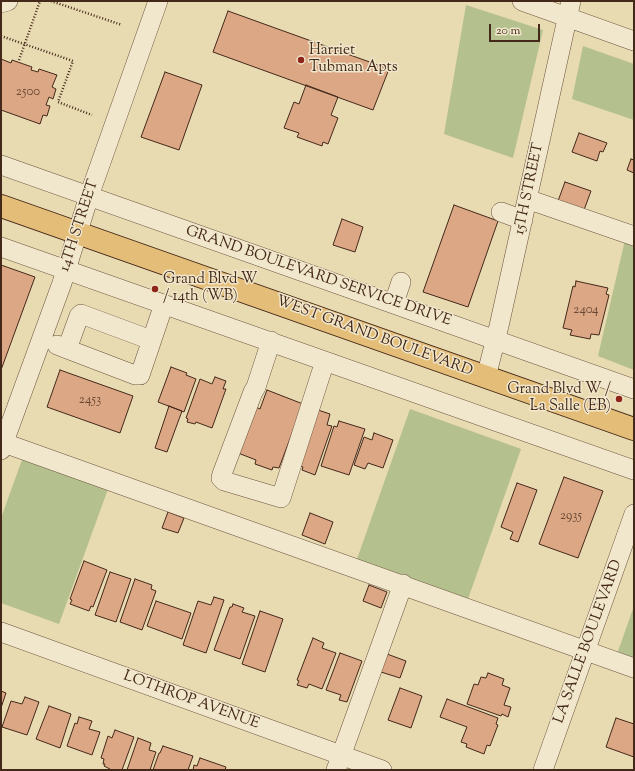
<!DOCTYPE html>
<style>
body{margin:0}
#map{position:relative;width:635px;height:771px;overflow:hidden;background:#e8dab1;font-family:"Sorts Mill Goudy",serif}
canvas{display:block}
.frame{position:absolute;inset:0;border:2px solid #442819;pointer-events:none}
.scale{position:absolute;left:489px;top:24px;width:51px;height:18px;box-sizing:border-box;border:2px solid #442819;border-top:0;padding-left:5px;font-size:12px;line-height:14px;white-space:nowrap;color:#442819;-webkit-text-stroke:3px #f0e7cc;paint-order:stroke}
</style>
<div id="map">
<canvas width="635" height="771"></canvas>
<div class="frame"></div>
<div class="scale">20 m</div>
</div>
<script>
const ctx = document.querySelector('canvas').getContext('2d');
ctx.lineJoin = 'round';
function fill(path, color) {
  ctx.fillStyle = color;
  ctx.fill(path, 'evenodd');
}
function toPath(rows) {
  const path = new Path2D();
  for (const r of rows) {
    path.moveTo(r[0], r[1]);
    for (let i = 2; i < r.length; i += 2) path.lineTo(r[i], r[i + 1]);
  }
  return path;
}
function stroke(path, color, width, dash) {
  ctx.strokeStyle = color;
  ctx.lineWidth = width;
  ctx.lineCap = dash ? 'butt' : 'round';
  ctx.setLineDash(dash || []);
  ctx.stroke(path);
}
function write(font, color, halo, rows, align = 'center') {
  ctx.font = font + ' "Sorts Mill Goudy",serif';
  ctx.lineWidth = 3;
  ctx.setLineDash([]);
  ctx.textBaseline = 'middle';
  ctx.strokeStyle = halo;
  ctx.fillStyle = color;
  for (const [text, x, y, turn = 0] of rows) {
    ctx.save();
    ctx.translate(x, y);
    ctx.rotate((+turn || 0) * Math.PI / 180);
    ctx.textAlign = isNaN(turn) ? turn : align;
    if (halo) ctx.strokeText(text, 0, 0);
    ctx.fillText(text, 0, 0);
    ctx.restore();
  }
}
const green = toPath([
 [466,5,543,30,513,158,444,134],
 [583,46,634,64,634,120,572,99],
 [625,240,634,243,634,370,598,356],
 [410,409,521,449,468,599,357,559],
 [23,457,108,489,59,624,1,603,1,518],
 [634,606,634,660,617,654]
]);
const building = toPath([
 [228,11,389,69,373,110,213,52,228,11],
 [1,59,11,63,12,60,32,67,31,70,38,72,39,69,57,75,52,87,56,89,53,99,49,97,46,105,50,106,47,116,43,115,40,124,1,110,1,59],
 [165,72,202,85,179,150,141,137,165,72],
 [306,85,338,97,331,115,338,118,328,144,323,142,322,146,297,137,299,133,284,128,294,102,299,104,306,85],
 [579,133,607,143,603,152,600,151,597,161,572,152,579,133],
 [631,159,634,160,634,173,627,170,631,159],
 [565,182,591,191,584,210,558,201,565,182],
 [454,205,498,221,468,307,423,292,454,205],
 [342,219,363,227,355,252,333,245,342,219],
 [1,265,35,277,1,370,1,265],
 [576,281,608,288,606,294,609,295,599,335,591,334,590,339,570,335,572,330,563,328,573,286,575,287,576,281],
 [171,367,187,373,186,375,196,379,184,412,158,402,171,367],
 [60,370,133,396,120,433,47,407,60,370],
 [215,377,226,381,223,389,226,389,212,428,196,422,195,424,187,422,188,419,186,418,200,379,212,384,215,377],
 [267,390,303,404,279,468,273,467,272,470,255,464,256,460,238,453,256,407,260,409,267,390],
 [169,406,182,411,167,452,155,448,169,406],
 [315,409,330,414,327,425,332,426,315,475,302,470,303,467,294,464,315,409],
 [339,421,365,429,349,475,321,466,334,426,337,427,339,421],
 [374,433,393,440,383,468,368,463,365,469,354,465,364,437,372,440,374,433],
 [564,477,603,491,578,558,539,544,564,477],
 [517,483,537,490,518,542,510,539,513,532,501,527,517,483],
 [168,512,184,518,178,533,162,528,168,512],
 [310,513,333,522,325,544,302,535,310,513],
 [84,561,107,570,93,607,91,606,89,611,70,604,72,600,70,599,84,561],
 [110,572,131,579,116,622,95,615,110,572],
 [135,579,152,585,151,589,156,591,142,630,120,622,135,579],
 [369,585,387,592,381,608,363,601,369,585],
 [214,597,224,600,206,653,183,645,198,601,211,605,214,597],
 [156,601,191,613,182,639,147,626,156,601],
 [233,604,244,608,242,612,255,616,240,659,214,650,230,607,232,607,233,604],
 [260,611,283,619,265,672,242,664,260,611],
 [313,638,324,643,322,648,336,653,322,689,309,684,307,688,297,685,299,681,297,680,313,638],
 [340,653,362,661,347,702,339,700,341,695,326,690,340,653],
 [387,654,406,661,400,678,381,672,387,654],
 [488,673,504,679,502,685,510,688,504,705,511,707,508,717,502,714,501,716,467,704,474,684,478,685,481,677,486,678,488,673],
 [400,688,422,696,411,728,388,720,400,688],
 [1,691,6,693,1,708,1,691],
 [25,697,39,702,27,735,2,727,11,701,22,704,25,697],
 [447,699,498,718,496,724,498,725,490,746,487,745,484,754,466,747,467,744,461,742,467,727,440,717,447,699],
 [49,706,71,714,60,748,36,739,49,706],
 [79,717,92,721,89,729,100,732,92,755,67,746,75,723,77,724,79,717],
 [616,718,634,724,634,757,606,747,616,718],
 [115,730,134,737,122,770,109,770,110,769,104,766,105,764,103,764,104,759,101,758,108,736,112,738,115,730],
 [138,738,151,743,149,750,156,752,150,770,127,770,138,738],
 [163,746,193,756,188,770,153,770,159,753,160,753,163,746],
 [200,758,226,767,225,770,193,770,194,765,197,766,200,758]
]);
const path = toPath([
 [51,1,122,25],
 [1,36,73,61,58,102,92,115],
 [19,60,40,1]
]);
const minor = toPath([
 [522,1,634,41],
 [1,3,8,1],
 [1,165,634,389],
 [527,199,634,236],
 [501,212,523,220],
 [1,247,634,470],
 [394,303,401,282],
 [271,341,256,387,253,392,222,474,221,478,224,481,281,498,325,361],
 [57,345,67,349,79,316,81,314,151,340],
 [67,349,135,375,140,375,164,304],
 [486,377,499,326,571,1],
 [4,443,634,668],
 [1,450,62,283,89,196,158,1],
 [1,632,382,770],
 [336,770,403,584],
 [543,770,634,514]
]);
const major = toPath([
 [1,206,634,429]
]);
const markers = [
 [301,60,4,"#8f2418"],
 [155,289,4,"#8f2418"],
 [619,399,4,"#8f2418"]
];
const numberNames = [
 ["2500",28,93],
 ["2404",586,311],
 ["2453",90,401],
 ["2935",571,517]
];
const poiNames = [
 ["Harriet",309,51],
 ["Tubman Apts",309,68],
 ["Grand Blvd W",163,280],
 ["/ 14th (WB)",163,297],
 ["Grand Blvd W /",611,390,"right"],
 ["La Salle (EB)",611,407,"right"]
];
const streetNames = [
 ["15TH STREET",530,189,-78],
 ["14TH STREET",80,226,-72],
 ["GRAND BOULEVARD SERVICE DRIVE",318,277,19],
 ["WEST GRAND BOULEVARD",374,337,20],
 ["LA SALLE BOULEVARD",589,642,-70],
 ["LOTHROP AVENUE",191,701,20]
];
fill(green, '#b4c08d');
fill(building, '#dba785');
stroke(building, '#442819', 1);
stroke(minor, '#6d543f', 20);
stroke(major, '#442819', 24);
stroke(path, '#442819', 2.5, [1, 2]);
stroke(minor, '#f0e7cc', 19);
stroke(major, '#e4bd78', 22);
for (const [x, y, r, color] of markers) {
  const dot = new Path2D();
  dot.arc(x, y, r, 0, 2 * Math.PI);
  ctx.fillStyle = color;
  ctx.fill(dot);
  stroke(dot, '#f0e7cc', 1.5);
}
write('13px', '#6a4834', null, numberNames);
write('15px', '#442819', '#f0e7cc', poiNames, 'left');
write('15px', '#442819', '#f0e7cc', streetNames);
</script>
